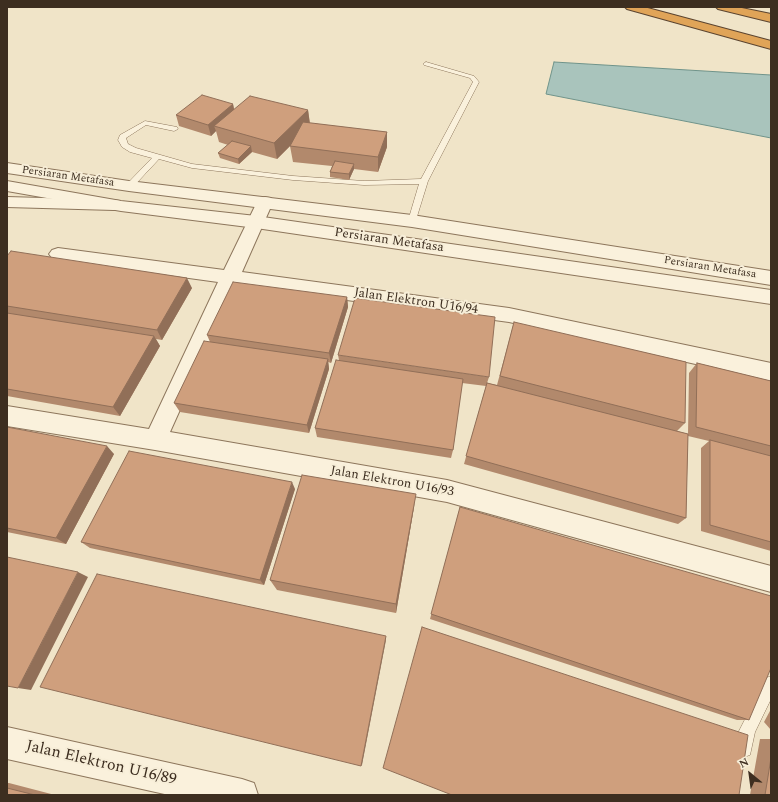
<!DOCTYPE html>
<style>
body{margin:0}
#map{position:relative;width:778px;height:802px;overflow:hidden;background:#f0e4c8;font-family:Spectral,serif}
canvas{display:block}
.frame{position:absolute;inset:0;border:8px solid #3d2e20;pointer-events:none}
.north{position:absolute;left:730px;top:754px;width:40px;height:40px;-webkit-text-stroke:3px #f7eed8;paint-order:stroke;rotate:331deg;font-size:11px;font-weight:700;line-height:16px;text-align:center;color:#3d2e20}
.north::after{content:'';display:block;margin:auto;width:14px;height:18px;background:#3d2e20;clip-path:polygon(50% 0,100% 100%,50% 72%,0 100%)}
</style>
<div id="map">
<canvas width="778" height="802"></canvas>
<div class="frame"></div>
<div class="north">N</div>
</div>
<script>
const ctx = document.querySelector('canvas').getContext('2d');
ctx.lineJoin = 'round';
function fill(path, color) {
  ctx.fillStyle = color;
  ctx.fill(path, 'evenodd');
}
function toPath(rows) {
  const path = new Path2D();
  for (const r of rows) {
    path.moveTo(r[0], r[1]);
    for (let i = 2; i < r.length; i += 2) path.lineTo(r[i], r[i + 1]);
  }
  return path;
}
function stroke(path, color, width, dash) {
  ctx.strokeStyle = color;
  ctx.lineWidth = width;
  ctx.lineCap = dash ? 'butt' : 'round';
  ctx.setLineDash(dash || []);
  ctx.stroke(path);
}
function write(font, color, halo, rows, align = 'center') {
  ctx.font = font + ' Spectral,serif';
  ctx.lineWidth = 4;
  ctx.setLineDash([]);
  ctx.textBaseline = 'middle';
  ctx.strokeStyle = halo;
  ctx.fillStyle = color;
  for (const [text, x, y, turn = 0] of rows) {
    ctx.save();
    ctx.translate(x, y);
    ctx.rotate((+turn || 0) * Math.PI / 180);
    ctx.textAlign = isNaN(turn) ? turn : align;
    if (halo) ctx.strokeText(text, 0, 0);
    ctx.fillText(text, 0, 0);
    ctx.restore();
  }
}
const water = toPath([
 [554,62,771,75,771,138,546,94,554,62]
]);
const service = toPath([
 [426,62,474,76,479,82,428,181,415,223,409,223,408,221,419,184,364,185,293,180,192,168,159,159,132,188,129,189,125,186,152,158,130,152,122,147,118,140,120,135,145,121,177,127,178,129,174,131,146,125,126,138,128,144,136,148,192,164,293,176,364,181,421,179,473,82,470,78,424,65,423,64,426,62],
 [771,676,771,699,755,732,750,755,744,757,738,755,736,749,739,731,766,678,771,676]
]);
const minor = toPath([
 [7,197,114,200,120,201,122,205,120,209,114,210,7,207,7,197],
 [265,197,271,198,273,202,242,272,509,308,771,363,771,381,509,322,236,285,170,432,447,480,771,566,771,592,447,502,155,450,7,426,7,406,149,429,218,282,58,260,52,258,49,254,52,250,58,248,224,270,257,202,259,198,265,197],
 [7,727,242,779,254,783,258,795,169,795,7,759,7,727]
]);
const tertiary = toPath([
 [7,163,129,181,412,215,771,271,771,285,412,227,129,191,7,173,7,163],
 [7,181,121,201,256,216,771,290,771,304,256,228,121,211,7,191,7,181]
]);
const motorway = toPath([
 [625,7,644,7,771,41,771,49,627,9,625,7],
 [716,7,737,7,771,14,771,22,718,9,716,7]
]);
const wall = toPath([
 [233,104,234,109,308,110,310,123,387,132,387,147,378,172,354,169,349,180,330,177,330,172,332,166,293,162,290,146,277,159,252,152,239,164,220,158,218,153,228,145,219,142,216,131,211,136,179,126,176,115],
 [7,256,192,288,162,340,156,339,160,346,120,416,7,396],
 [347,297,348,307,331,363,328,362,329,369,309,433,180,412,174,403,210,342,207,335],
 [514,322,685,423,677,431,688,434,689,373,697,363,771,381,771,551,701,531,701,448,709,441,688,436,686,518,678,524,464,464,486,386,462,383,453,450,451,458,317,437,315,428,339,360,338,355,489,377,487,383,497,385],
 [7,427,114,454,66,544,7,532],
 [295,489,264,585,90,548,81,542],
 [414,507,396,613,277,590,270,580],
 [460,507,749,720,737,720,430,619],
 [771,709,771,730,764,722],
 [760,739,771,739,771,795,750,795],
 [7,783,9,783,55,795,7,795]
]);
const shadedWall = toPath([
 [233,104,235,115,214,126,216,131,211,136,208,125],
 [308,110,310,126,277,159,274,143],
 [387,132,387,147,378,172,378,157],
 [251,146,252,152,239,164,238,159],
 [354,164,354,169,349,180,349,174],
 [187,278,192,288,162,340,157,330],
 [347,297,348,307,331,363,329,353],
 [154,336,160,346,120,416,113,407],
 [328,359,329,369,309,433,307,425],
 [107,446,114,454,66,544,56,538],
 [292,482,295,489,264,585,260,580],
 [416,494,414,507,396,613,396,604],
 [78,572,88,577,31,690,18,688],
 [386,636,386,640,362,765,361,766]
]);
const building = toPath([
 [202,95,233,104,208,125,176,115,202,95],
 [250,96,308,110,274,143,214,126,250,96],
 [303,122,387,132,378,157,290,146,303,122],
 [232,141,251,146,238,159,218,153,232,141],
 [335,161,354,164,349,174,330,172,335,161],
 [11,251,187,278,157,330,7,306,7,256,11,251],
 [233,282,347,297,329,353,207,335,233,282],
 [355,298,495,317,489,377,338,355,355,298],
 [7,313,154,336,113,407,7,389,7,313],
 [514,322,686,362,685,423,500,376,514,322],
 [204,341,328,359,307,425,174,403,204,341],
 [336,360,463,379,453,450,315,428,336,360],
 [697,363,771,381,771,446,696,427,697,363],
 [487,383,688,434,686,518,466,456,487,383],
 [7,427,107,446,56,538,7,528,7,427],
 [710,440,771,456,771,542,710,525,710,440],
 [129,451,292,482,260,580,81,542,129,451],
 [302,475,416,494,396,604,270,580,302,475],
 [460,507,771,596,771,668,749,720,431,614,460,507],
 [7,557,78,572,18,688,7,686,7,557],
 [97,574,386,636,361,766,40,687,97,574],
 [422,627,748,735,739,795,452,795,383,768,422,627],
 [771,758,771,795,765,795,771,758],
 [7,788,35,795,7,795,7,788]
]);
const farStreetnames = [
 ["Persiaran Metafasa",68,177,8],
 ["Persiaran Metafasa",710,268,9]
];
const streetNames = [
 ["Persiaran Metafasa",389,241,8],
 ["Jalan Elektron U16/94",416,302,8],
 ["Jalan Elektron U16/93",392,482,10]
];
const nearStreetnames = [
 ["Jalan Elektron U16/89",101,764,13]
];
fill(water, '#a9c4bc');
stroke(water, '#6f938a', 1);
stroke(service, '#8d765c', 1);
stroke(minor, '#8d765c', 2);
stroke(tertiary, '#8d765c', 2);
stroke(motorway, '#5b4430', 2);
fill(service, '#faf1dc');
fill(minor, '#faf1dc');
fill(tertiary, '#faf1dc');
fill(motorway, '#e0a458');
fill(wall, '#b2896c');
fill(shadedWall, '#916f58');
fill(building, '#cf9f7d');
stroke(building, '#916f58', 1);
write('11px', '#3d2e20', '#f7eed8', farStreetnames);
write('13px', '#3d2e20', '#f7eed8', streetNames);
write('16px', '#3d2e20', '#f7eed8', nearStreetnames);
</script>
